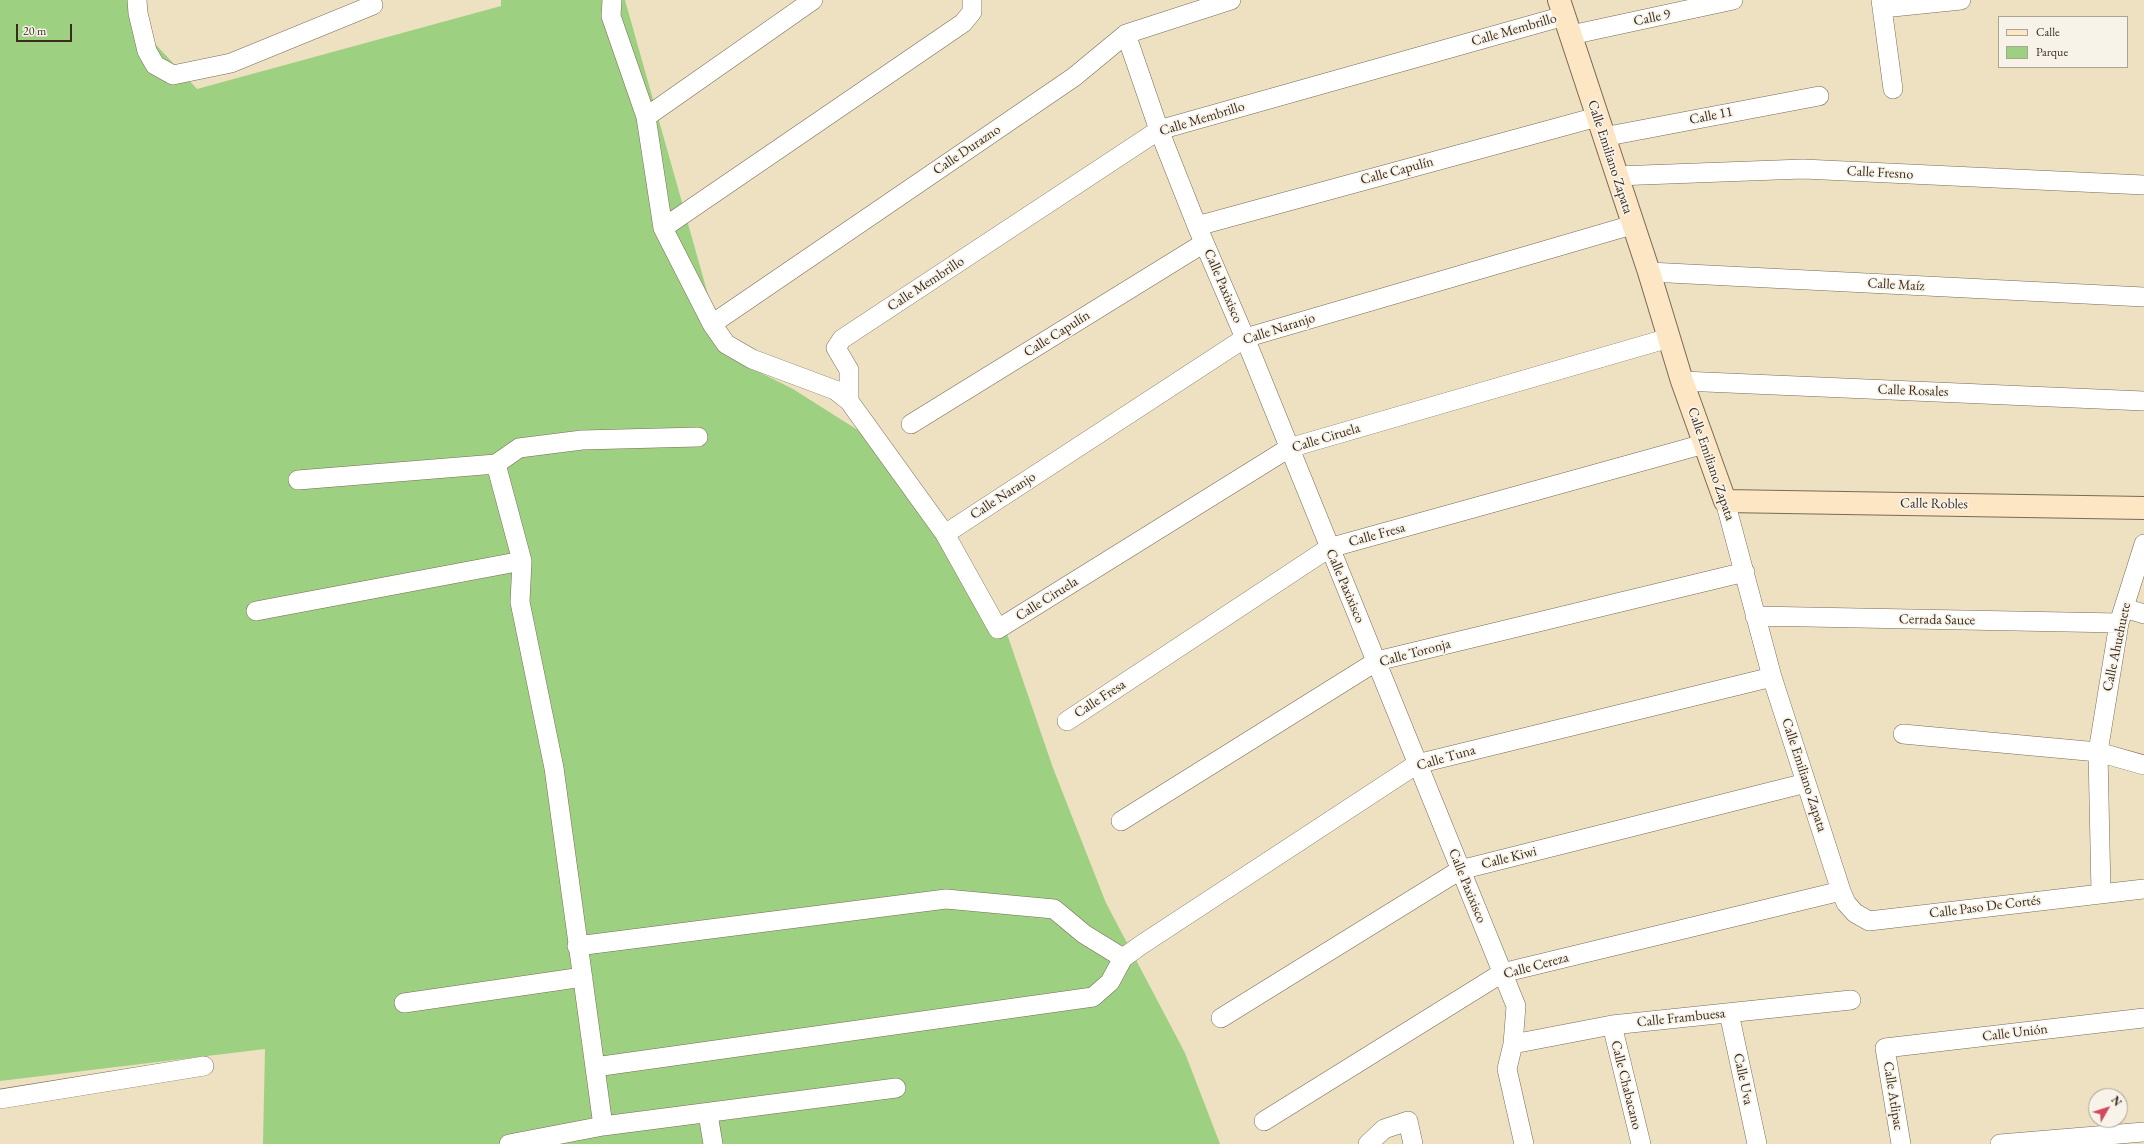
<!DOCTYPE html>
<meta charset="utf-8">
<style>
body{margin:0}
#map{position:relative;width:2144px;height:1144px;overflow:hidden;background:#ede1c2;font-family:"EB Garamond",serif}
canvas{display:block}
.legend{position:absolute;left:1998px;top:16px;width:130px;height:52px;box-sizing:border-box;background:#f7f3e8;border:1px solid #aca397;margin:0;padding:5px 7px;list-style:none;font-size:12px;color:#3b2a1e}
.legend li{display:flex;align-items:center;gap:8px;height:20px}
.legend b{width:20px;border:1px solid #aca397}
.north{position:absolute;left:2088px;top:1088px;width:40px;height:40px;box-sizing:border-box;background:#f7f3e8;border:1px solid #aca397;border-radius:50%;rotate:51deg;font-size:11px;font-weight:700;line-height:16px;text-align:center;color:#3b2a1e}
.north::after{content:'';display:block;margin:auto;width:14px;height:18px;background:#d1495b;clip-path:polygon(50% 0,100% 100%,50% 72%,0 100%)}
.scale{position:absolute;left:16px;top:24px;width:56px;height:18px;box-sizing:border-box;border:2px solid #3b2a1e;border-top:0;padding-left:5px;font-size:12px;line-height:14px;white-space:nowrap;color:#3b2a1e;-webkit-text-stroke:3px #f7f3e8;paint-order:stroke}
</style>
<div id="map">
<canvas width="2144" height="1144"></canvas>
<ul class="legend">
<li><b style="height:5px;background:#fce6c4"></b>Calle</li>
<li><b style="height:11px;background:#9dd081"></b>Parque</li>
</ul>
<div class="north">N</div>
<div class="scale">20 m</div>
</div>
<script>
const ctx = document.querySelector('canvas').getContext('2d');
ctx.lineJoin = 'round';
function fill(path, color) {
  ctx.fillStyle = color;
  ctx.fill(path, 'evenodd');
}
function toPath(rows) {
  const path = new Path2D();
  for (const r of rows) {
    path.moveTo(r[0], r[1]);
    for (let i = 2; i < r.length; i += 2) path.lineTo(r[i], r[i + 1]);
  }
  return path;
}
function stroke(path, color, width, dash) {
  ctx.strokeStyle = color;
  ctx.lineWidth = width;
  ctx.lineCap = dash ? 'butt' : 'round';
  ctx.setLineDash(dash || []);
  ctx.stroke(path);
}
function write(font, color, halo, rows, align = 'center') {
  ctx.font = font + ' "EB Garamond",serif';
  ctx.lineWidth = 3.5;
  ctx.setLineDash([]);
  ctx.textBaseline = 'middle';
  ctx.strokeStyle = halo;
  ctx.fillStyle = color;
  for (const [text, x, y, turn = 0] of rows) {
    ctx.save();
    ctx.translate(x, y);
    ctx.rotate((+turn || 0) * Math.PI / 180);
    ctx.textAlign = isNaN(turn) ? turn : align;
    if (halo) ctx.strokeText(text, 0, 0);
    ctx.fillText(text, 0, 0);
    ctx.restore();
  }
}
const green = toPath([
 [0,0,138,0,133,20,197,89,501,6,501,0,625,0,725,355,793,389,864,434,1005,628,1053,768,1106,903,1185,1053,1220,1144,263,1144,265,1049,0,1081]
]);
const street = toPath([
 [137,0,138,13,147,51,155,65,173,75,231,63,373,5],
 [612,0,611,16,646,117,663,228,712,324,726,344,752,359,835,390,849,401,945,534,998,629,1289,448,1669,338],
 [1881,0,1893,89],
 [1883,8,1961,0],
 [1126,34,1159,130,1197,226,1245,338,1516,1006,1513,1044,1507,1069,1524,1144],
 [1571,35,1733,0],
 [646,117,813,0],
 [1603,137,1819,96],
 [1616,176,1803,169,2144,185],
 [1197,226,1597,117],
 [663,228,963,23,972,12,972,0],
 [1649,272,2144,297],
 [712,324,1074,77,1126,34,1231,0],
 [1682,381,2144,401],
 [849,401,849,370,836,348,842,339,1159,130,1564,16],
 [911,424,1204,243],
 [496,464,522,561,520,602,554,768,603,1126],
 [298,480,496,464,519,448,582,440,698,437],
 [1725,501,1772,677,1841,891,1846,903,1855,913,1869,921,2144,889],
 [945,534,1245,338,1632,225],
 [2124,608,2144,614],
 [256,611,522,561],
 [1755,616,2119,623],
 [1067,721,1329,548,1704,444],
 [1903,734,2098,752,2144,765],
 [1121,821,1377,661,1745,572],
 [2101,893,2098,752,2119,623,2144,544],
 [577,946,946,899,1054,909,1084,934,1123,958],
 [404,1003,583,977],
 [1729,1013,1757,1144],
 [1221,1018,1460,870,1806,783],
 [1612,1025,1641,1144],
 [1513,1044,1612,1025,1851,1000],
 [595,1067,1093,997,1110,982,1123,958,1141,945,1417,764,1772,677],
 [0,1099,204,1066],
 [708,1114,713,1144],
 [1264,1121,1502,973,1841,891],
 [509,1144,603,1126,896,1088],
 [1368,1144,1384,1129,1408,1121,1413,1144],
 [1901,1144,1885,1048,2144,1018],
 [2000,1144,2144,1132]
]);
const secondary = toPath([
 [1559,0,1649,272,1682,381,1725,501,2144,508]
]);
const streetNames = [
 ["Calle 9",1652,18,-12],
 ["Calle Membrillo",1514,30,-16],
 ["Calle 11",1711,116,-11],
 ["Calle Membrillo",1202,119,-17],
 ["Calle Durazno",967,150,-34],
 ["Calle Emiliano Zapata",1610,157,72],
 ["Calle Capulín",1397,171,-15],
 ["Calle Fresno",1880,173,3],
 ["Calle Membrillo",926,284,-33],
 ["Calle Maíz",1896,285,3],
 ["Calle Paxixisco",1223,286,67],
 ["Calle Naranjo",1279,329,-18],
 ["Calle Capulín",1057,334,-32],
 ["Calle Rosales",1913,391,2],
 ["Calle Ciruela",1326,438,-17],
 ["Calle Emiliano Zapata",1711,464,71],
 ["Calle Naranjo",1003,496,-33],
 ["Calle Robles",1934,504,1],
 ["Calle Fresa",1377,535,-15],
 ["Calle Paxixisco",1345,586,67],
 ["Calle Ciruela",1047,599,-32],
 ["Cerrada Sauce",1937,620,1],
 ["Calle Ahuehuete",2117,647,-78],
 ["Calle Toronja",1415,653,-15],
 ["Calle Fresa",1100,699,-33],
 ["Calle Tuna",1446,758,-16],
 ["Calle Emiliano Zapata",1804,775,72],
 ["Calle Kiwi",1509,858,-14],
 ["Calle Paxixisco",1467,886,68],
 ["Calle Paso De Cortés",1985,907,-7],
 ["Calle Cereza",1536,966,-15],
 ["Calle Frambuesa",1681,1018,-6],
 ["Calle Unión",2015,1033,-7],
 ["Calle Uva",1743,1079,78],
 ["Calle Chabacano",1626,1085,76],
 ["Calle Atlipac",1893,1096,81]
];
fill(green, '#9dd081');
stroke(street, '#796a57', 20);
stroke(secondary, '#796a57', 24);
stroke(street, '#fff', 19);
stroke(secondary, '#fce6c4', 22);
write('14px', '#3b2a1e', '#f7f3e8', streetNames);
</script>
